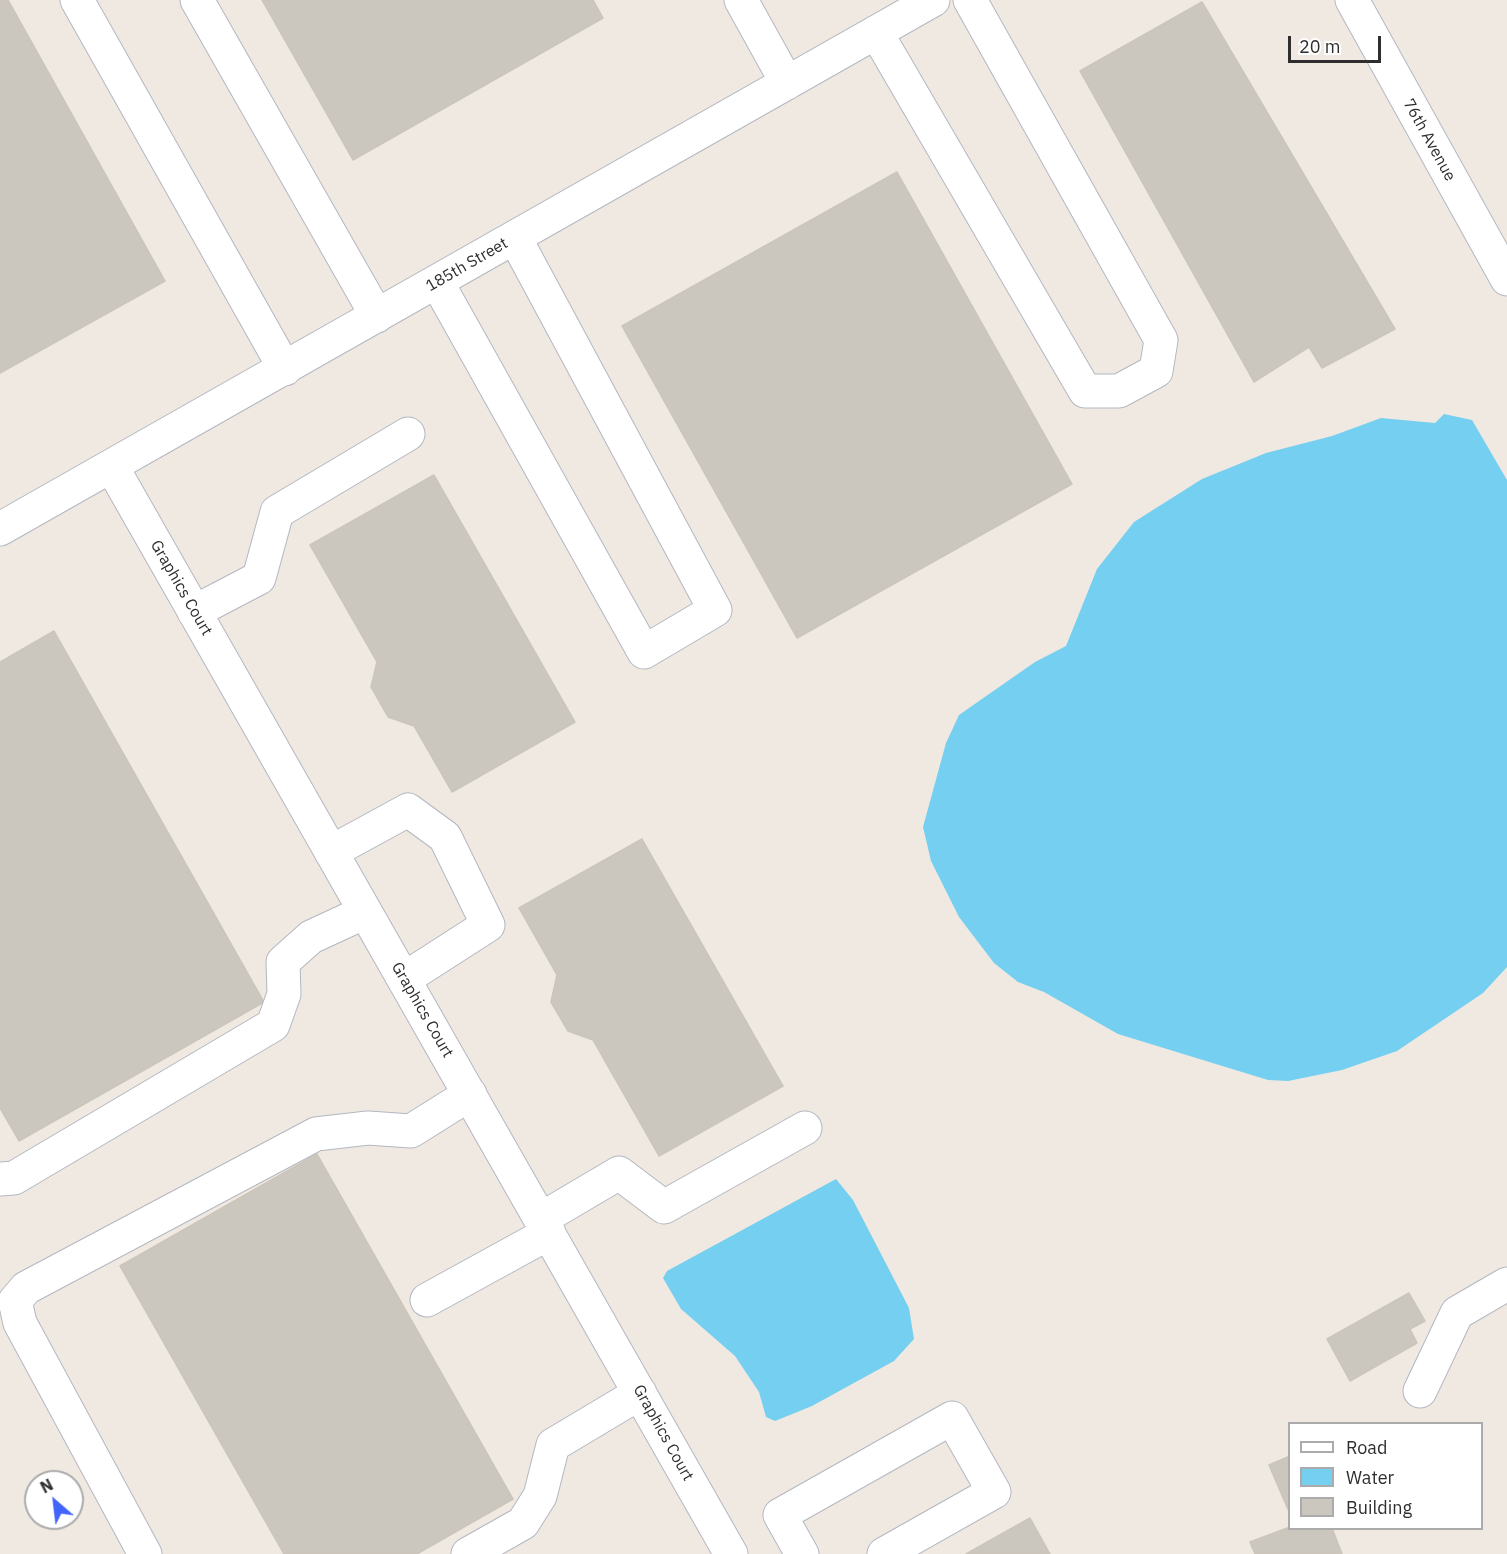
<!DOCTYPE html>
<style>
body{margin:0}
#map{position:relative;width:1507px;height:1554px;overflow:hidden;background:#efe9e1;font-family:"IBM Plex Sans",sans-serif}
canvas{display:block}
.legend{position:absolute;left:1288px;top:1422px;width:195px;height:108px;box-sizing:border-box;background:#fff;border:2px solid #ababab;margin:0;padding:8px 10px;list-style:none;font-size:18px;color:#2e2e2e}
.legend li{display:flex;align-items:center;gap:12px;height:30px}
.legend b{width:30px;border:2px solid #ababab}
.north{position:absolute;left:24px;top:1470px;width:60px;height:60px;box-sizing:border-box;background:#fff;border:2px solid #ababab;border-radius:50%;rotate:332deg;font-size:16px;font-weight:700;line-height:24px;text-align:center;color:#2e2e2e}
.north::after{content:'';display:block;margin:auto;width:21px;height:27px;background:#4264fb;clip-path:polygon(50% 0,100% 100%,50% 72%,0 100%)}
.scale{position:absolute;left:1288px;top:36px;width:93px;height:27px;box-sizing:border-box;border:3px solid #2e2e2e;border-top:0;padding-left:8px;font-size:18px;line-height:21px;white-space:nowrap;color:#2e2e2e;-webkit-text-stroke:4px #fff;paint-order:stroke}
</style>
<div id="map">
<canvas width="1507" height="1554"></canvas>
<ul class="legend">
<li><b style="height:8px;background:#fff"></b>Road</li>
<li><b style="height:16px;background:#75cff0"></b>Water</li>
<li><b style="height:16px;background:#cbc7bf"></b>Building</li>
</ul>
<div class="north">N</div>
<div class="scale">20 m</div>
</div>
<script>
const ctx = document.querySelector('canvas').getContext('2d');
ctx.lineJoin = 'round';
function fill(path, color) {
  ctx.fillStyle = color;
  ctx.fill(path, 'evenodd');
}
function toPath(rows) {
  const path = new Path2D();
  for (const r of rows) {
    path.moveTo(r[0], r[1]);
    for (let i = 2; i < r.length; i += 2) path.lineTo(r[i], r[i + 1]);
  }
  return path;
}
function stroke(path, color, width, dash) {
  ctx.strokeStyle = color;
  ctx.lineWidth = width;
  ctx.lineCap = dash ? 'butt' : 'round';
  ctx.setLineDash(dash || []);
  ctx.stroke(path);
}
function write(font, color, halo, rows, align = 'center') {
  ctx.font = font + ' "IBM Plex Sans",sans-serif';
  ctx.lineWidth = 4.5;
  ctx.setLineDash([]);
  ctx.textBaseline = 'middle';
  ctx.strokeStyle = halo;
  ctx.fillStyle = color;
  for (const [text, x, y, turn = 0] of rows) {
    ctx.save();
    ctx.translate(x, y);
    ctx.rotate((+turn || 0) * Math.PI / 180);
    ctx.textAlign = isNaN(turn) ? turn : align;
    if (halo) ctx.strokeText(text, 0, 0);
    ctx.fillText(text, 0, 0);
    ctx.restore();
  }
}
const water = toPath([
 [1444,414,1472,420,1507,480,1507,967,1483,993,1397,1051,1342,1070,1288,1081,1268,1080,1118,1034,1044,992,1018,982,994,963,959,917,931,861,923,827,946,743,959,715,1035,662,1066,646,1097,569,1134,522,1202,479,1266,453,1332,436,1381,418,1435,423],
 [836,1179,853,1200,909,1308,914,1339,894,1361,812,1406,775,1421,766,1417,759,1392,735,1356,681,1309,663,1278,667,1271]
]);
const building = toPath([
 [0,0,8,0,165,281,0,373,0,0],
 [262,0,593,0,603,18,353,160,262,0],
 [1202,2,1395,329,1322,368,1309,347,1254,382,1080,71,1202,2],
 [897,172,1072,484,797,638,622,326,897,172],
 [434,475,575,722,452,792,414,726,388,717,371,687,377,662,310,545,434,475],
 [54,631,264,1002,19,1141,0,1108,0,662,54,631],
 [642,839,783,1086,659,1156,593,1040,568,1031,551,1002,557,975,519,908,642,839],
 [317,1154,513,1499,417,1554,284,1554,120,1266,317,1154],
 [1409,1293,1425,1321,1410,1329,1417,1343,1350,1381,1327,1339,1409,1293],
 [1290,1456,1290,1514,1269,1465,1290,1456],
 [1030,1518,1050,1554,966,1554,1030,1518],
 [1290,1527,1332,1528,1342,1554,1255,1554,1250,1542,1290,1527]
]);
const minor = toPath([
 [77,0,285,369],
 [197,0,377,316],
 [741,0,787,83],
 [1352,0,1507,279],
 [876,32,1085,391,1119,391,1156,371,1161,340,970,0],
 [437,282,644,652,715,610,515,238],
 [112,467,731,1554],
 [0,529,933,0],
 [194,612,259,578,277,512,408,434],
 [331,852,408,810,445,837,488,925,404,979],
 [0,1179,14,1178,273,1025,284,994,283,962,311,937,365,912],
 [541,1219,619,1173,664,1207,805,1128],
 [427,1300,549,1233],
 [1420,1391,1457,1313,1507,1284],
 [145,1554,20,1323,15,1301,26,1288,316,1134,368,1128,411,1131,470,1094],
 [468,1554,523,1523,540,1496,553,1445,640,1393],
 [802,1554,780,1515,952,1418,994,1492,884,1554]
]);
const streetNames = [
 ["76th Avenue",1429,140,61],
 ["185th Street",467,265,-30],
 ["Graphics Court",181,588,60],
 ["Graphics Court",422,1010,60],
 ["Graphics Court",663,1433,61]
];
fill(water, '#75cff0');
fill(building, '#cbc7bf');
stroke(building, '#cbc5ba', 1.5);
stroke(minor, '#b4b7c1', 35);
stroke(minor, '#fff', 33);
write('16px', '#2e2e2e', '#fff', streetNames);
</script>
